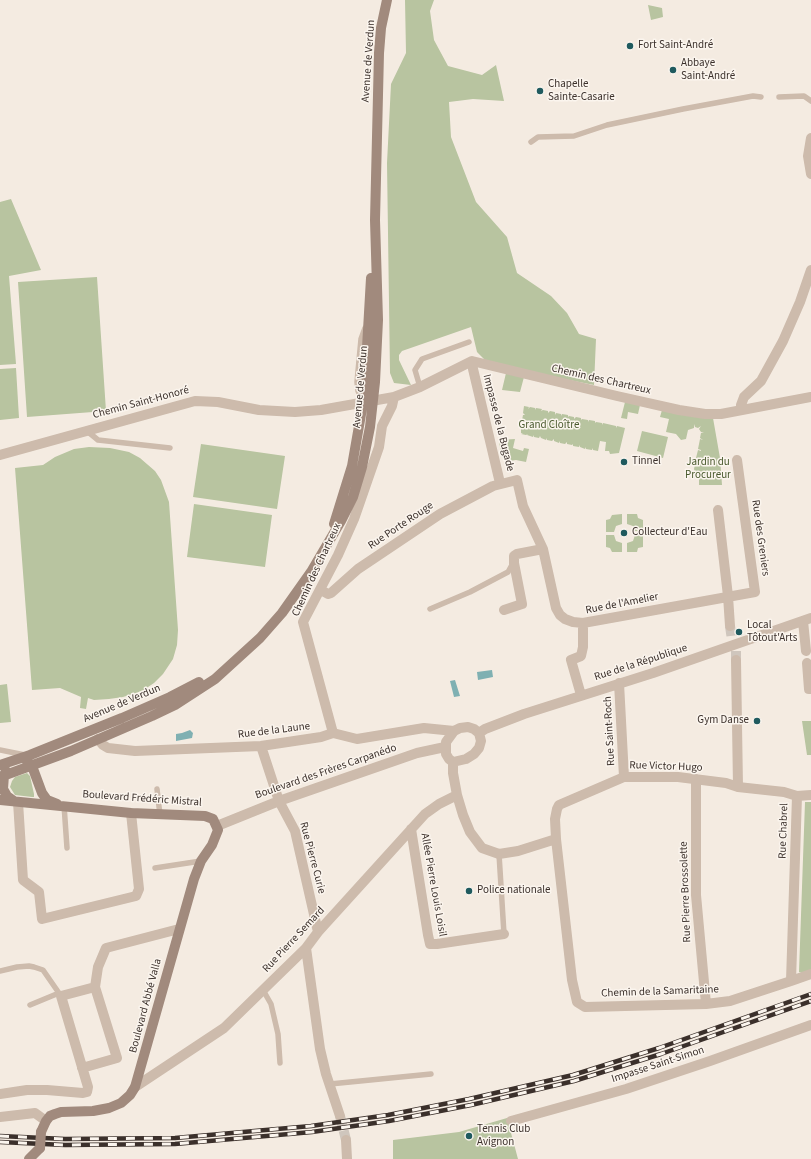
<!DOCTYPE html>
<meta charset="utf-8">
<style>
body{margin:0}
canvas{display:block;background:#f4ebe1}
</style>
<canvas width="811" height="1159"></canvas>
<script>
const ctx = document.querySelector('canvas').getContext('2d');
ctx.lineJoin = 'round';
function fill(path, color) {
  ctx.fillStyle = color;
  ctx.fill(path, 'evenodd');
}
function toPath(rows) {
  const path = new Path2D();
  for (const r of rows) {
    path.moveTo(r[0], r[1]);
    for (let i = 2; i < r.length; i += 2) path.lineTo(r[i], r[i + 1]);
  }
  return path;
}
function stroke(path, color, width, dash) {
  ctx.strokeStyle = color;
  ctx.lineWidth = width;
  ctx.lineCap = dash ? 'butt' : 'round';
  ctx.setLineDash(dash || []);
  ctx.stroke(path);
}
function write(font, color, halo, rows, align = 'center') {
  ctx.font = font + ' "Source Sans 3",sans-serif';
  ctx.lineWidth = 3;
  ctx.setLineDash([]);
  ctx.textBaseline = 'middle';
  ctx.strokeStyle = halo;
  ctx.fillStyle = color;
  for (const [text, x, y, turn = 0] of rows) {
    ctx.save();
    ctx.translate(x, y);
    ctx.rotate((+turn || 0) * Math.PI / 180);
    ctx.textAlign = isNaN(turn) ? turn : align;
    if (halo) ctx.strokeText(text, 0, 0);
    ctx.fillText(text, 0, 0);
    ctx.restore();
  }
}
const green = toPath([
 [405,0,434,0,430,11,434,40,448,66,482,75,496,65,504,101,473,99,449,102,451,137,476,202,507,237,517,273,551,296,567,313,579,334,596,339,594,385,489,364,477,352,471,327,402,351,399,355,399,360,411,385,394,383,390,373,387,163,391,84,406,53],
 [648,5,662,8,663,17,651,20],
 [11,199,41,270,9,276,16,364,0,365,0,202],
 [97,277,106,411,27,417,18,282],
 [16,368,19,418,0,420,0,369],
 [506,373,524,377,520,392,502,390],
 [625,402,640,405,638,414,628,412,627,419,621,418],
 [524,406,529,407,528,409,530,407,535,408,535,410,536,408,542,409,541,411,543,410,548,411,548,413,550,411,555,412,555,415,556,413,561,414,561,416,562,414,568,415,568,417,569,416,574,417,574,419,576,417,581,418,581,420,582,419,588,420,588,422,589,420,595,421,595,423,596,422,602,423,602,425,603,423,616,426,616,428,617,426,625,428,619,453,610,454,609,451,605,451,606,442,600,441,598,451,593,450,593,448,592,450,586,449,586,447,585,449,580,447,580,445,579,447,573,446,573,444,572,445,567,444,567,442,565,444,560,443,560,441,559,443,554,441,554,439,552,441,547,440,547,438,546,440,541,438,540,436,539,438,534,437,533,435,533,437,527,435,528,434,526,435,521,434,523,433,521,433,521,428,523,428,521,427,522,421,524,421,522,420,523,415,525,415,523,413],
 [662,410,713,418,720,458,722,485,699,485,699,479,692,477,693,472,694,473,695,472,694,469,696,460,699,460,699,459,696,458,698,450,701,451,701,450,698,449,700,439,703,440,700,438,701,433,704,432,701,432,699,429,701,426,698,428,695,427,694,424,694,428,688,430,686,439,681,440,676,434,666,432,669,419,660,417],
 [642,431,668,437,663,458,637,451],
 [515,439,513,448,523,451,524,448,529,449,526,462,516,460,509,461,508,455,501,456,499,440],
 [201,444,285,456,277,509,193,497],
 [89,447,110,448,129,452,140,458,155,471,161,480,169,502,178,630,177,645,173,659,163,674,154,683,142,691,123,697,109,699,94,700,88,698,86,709,80,708,81,697,60,688,32,690,15,468,43,465,55,457,74,449],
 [194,504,272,515,265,567,187,557],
 [622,514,622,524,616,526,614,532,606,532,606,520,610,519,612,515],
 [627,514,637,514,638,518,643,520,643,531,635,531,633,526,627,524],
 [606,535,614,535,616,541,622,543,622,552,612,552,610,548,606,547],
 [635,535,643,535,643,547,638,548,637,552,627,552,627,543,633,541],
 [7,684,11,722,0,723,0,685],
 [802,721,811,721,811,755,807,755],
 [27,773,30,776,34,794,34,797,32,797,15,795,10,787,12,781,15,777],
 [805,802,811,802,811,970,803,973,799,972],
 [507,1118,518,1159,393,1159,393,1140,459,1132]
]);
const water = toPath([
 [492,670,493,677,478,680,477,672],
 [455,680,460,696,454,697,450,681],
 [190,730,193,733,192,738,176,741,176,734,182,733]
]);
const streetTunnel = toPath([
 [730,626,732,640],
 [736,651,736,660],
 [340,1116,346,1140]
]);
const lane = toPath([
 [779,97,804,96,811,101],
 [531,142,538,137,574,136,607,125,683,109,753,96,761,97],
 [420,387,415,370,422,359,469,342],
 [362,400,358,391,357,382,361,339,365,328],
 [87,431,98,440,170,448],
 [430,609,470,592,508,572,513,563],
 [0,750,25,755],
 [157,789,160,815],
 [64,805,67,848],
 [499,854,504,934],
 [155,868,201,861],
 [0,971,17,967,29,966,34,967,43,970,61,996],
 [263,990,271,1004,278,1034,280,1063],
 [30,1005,59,993],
 [330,1084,431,1074]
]);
const street = toPath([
 [811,138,808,156,811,174],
 [473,369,500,483],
 [742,410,741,405,744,397,761,381,783,341,800,302,811,270],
 [0,455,195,401,218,402,259,410,295,412,321,410,394,397,420,387,472,361,617,396,679,410,705,414,721,414,811,397],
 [718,510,728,596,730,626],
 [321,590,328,594,331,593,358,569,440,514,493,486,517,480,523,506,543,549,556,608,560,615,565,619,573,622,583,623,755,592,737,460],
 [504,610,522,604,514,563,514,556,517,554,543,549],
 [803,621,806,651],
 [736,660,738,787],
 [807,663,809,689,811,689],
 [619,683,624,777],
 [581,695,571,660,581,656,583,647,583,623],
 [468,727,474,729,479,733,481,741,479,748,474,754,466,759,453,762,449,759,446,754,446,742,454,731,460,728,468,727],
 [333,733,303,622,338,555,354,519,379,447,382,426,392,406,394,397],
 [479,733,485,729,524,714,653,673,811,618],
 [98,739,103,745,108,748,135,751,261,746,321,737,333,733,357,739,424,728,454,731],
 [261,746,279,801,295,831,318,932],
 [453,762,453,773,457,795,463,815,470,832,482,848,499,854,518,851,556,839],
 [696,779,696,895,706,1004],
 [797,796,811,795],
 [18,802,23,880,39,892,42,919,136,896,139,889,131,813],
 [217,826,279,801,417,753,445,747],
 [411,829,428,935,430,944,437,944,504,934],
 [306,948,320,1049,326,1074,340,1116],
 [791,981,797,796,784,792,738,787,726,783,678,777,624,777,559,805,557,809,555,819,556,839,572,980,577,1002,585,1007,706,1004,730,1001,791,981,811,974],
 [82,1068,117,1058,95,987],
 [135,1087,224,1028,306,948,318,932,425,814,439,804,457,795],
 [0,1094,27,1090,47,1090,83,1093,87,1092,88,1087,61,996,95,987,98,967,106,948,179,929],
 [0,1117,35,1113,46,1121],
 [511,1121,626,1089,710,1061,811,1025],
 [346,1140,347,1159]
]);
const secondary = toPath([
 [334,524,352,466,363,403,365,382,371,278],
 [27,762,32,766,42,793,47,800,57,804],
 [0,765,30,755,122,718,170,697,199,682],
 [6,771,4,775,3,789,7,796,14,801],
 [0,777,71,751,152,716,175,705,215,679,260,638,282,613,311,572,341,521,353,497,362,467,370,427,375,382,378,320,375,220,379,53,381,28,387,0],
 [0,800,131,813,205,816,213,819,218,830,212,845,201,861,194,879,135,1087,130,1095,121,1103,109,1108,93,1111,61,1112,55,1114,50,1116,46,1121,41,1132],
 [29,1159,40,1148]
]);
const rail = toPath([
 [0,1136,65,1139,175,1138,311,1126,388,1115,469,1099,573,1075,659,1048,811,994],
 [0,1142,65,1145,175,1144,312,1132,389,1121,471,1105,574,1081,661,1054,811,1001]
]);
const secondaryBridge = toPath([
 [40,1148,41,1132]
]);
const markers = [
 [630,46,4,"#1f5a5e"],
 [673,70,4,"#1f5a5e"],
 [540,91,4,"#1f5a5e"],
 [624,462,4,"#1f5a5e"],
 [624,533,4,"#1f5a5e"],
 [739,632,4,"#1f5a5e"],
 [757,721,4,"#1f5a5e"],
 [469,891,4,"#1f5a5e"],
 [469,1136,4,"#1f5a5e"]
];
const poiNames = [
 ["Fort Saint-André",638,46],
 ["Abbaye",681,64],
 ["Saint-André",681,77],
 ["Chapelle",548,85],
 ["Sainte-Casarie",548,98],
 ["Tinnel",632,462],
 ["Collecteur d'Eau",632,533],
 ["Local",747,626],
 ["Tôtout'Arts",747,639],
 ["Gym Danse",749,721,"right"],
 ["Police nationale",477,891],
 ["Tennis Club",477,1130],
 ["Avignon",477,1143]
];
const streetNames = [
 ["Avenue de Verdun",369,61,-86],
 ["Chemin des Chartreux",601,380,13],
 ["Avenue de Verdun",361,387,-85],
 ["Chemin Saint-Honoré",141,403,-15],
 ["Impasse de la Bugade",498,423,76],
 ["Rue Porte Rouge",401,526,-34],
 ["Rue des Greniers",760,538,82],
 ["Chemin des Chartreux",317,570,-65],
 ["Rue de l'Amelier",622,604,-11],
 ["Rue de la République",641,663,-18],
 ["Avenue de Verdun",122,704,-23],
 ["Rue de la Laune",274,731,-7],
 ["Rue Saint-Roch",610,731,-93],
 ["Rue Victor Hugo",666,767,2],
 ["Boulevard des Frères Carpanédo",326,772,-19],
 ["Boulevard Frédéric Mistral",142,799,4],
 ["Rue Chabrel",784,831,-88],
 ["Rue Pierre Curie",312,858,75],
 ["Allée Pierre Louis Loisil",433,885,80],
 ["Rue Pierre Brossolette",686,892,-92],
 ["Rue Pierre Semard",294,940,-47],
 ["Chemin de la Samaritaine",660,992,-2],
 ["Boulevard Abbé Valla",146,1006,-75],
 ["Impasse Saint-Simon",658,1065,-18]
];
const parkNames = [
 ["Grand Cloître",549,426],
 ["Jardin du",708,463],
 ["Procureur",708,476]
];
fill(green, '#b8c4a0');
fill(water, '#7fb0b2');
stroke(streetTunnel, '#cfc6bd', 10, [10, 5]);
stroke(lane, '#cdbbac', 5.5);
stroke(street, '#cdbbac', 10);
stroke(secondary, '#a18a7d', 10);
stroke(rail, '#3b302b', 4.5);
stroke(rail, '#fbf5ee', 3, [9]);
stroke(secondaryBridge, '#a18a7d', 10);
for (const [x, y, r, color] of markers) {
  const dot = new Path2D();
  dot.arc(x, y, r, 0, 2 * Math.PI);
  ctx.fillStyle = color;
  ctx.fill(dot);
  stroke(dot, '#fbf5ee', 1.5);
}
write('11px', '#3b302b', '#fbf5ee', poiNames, 'left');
write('11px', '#3b302b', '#fbf5ee', streetNames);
write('11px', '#4a5a2e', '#fbf5ee', parkNames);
</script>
